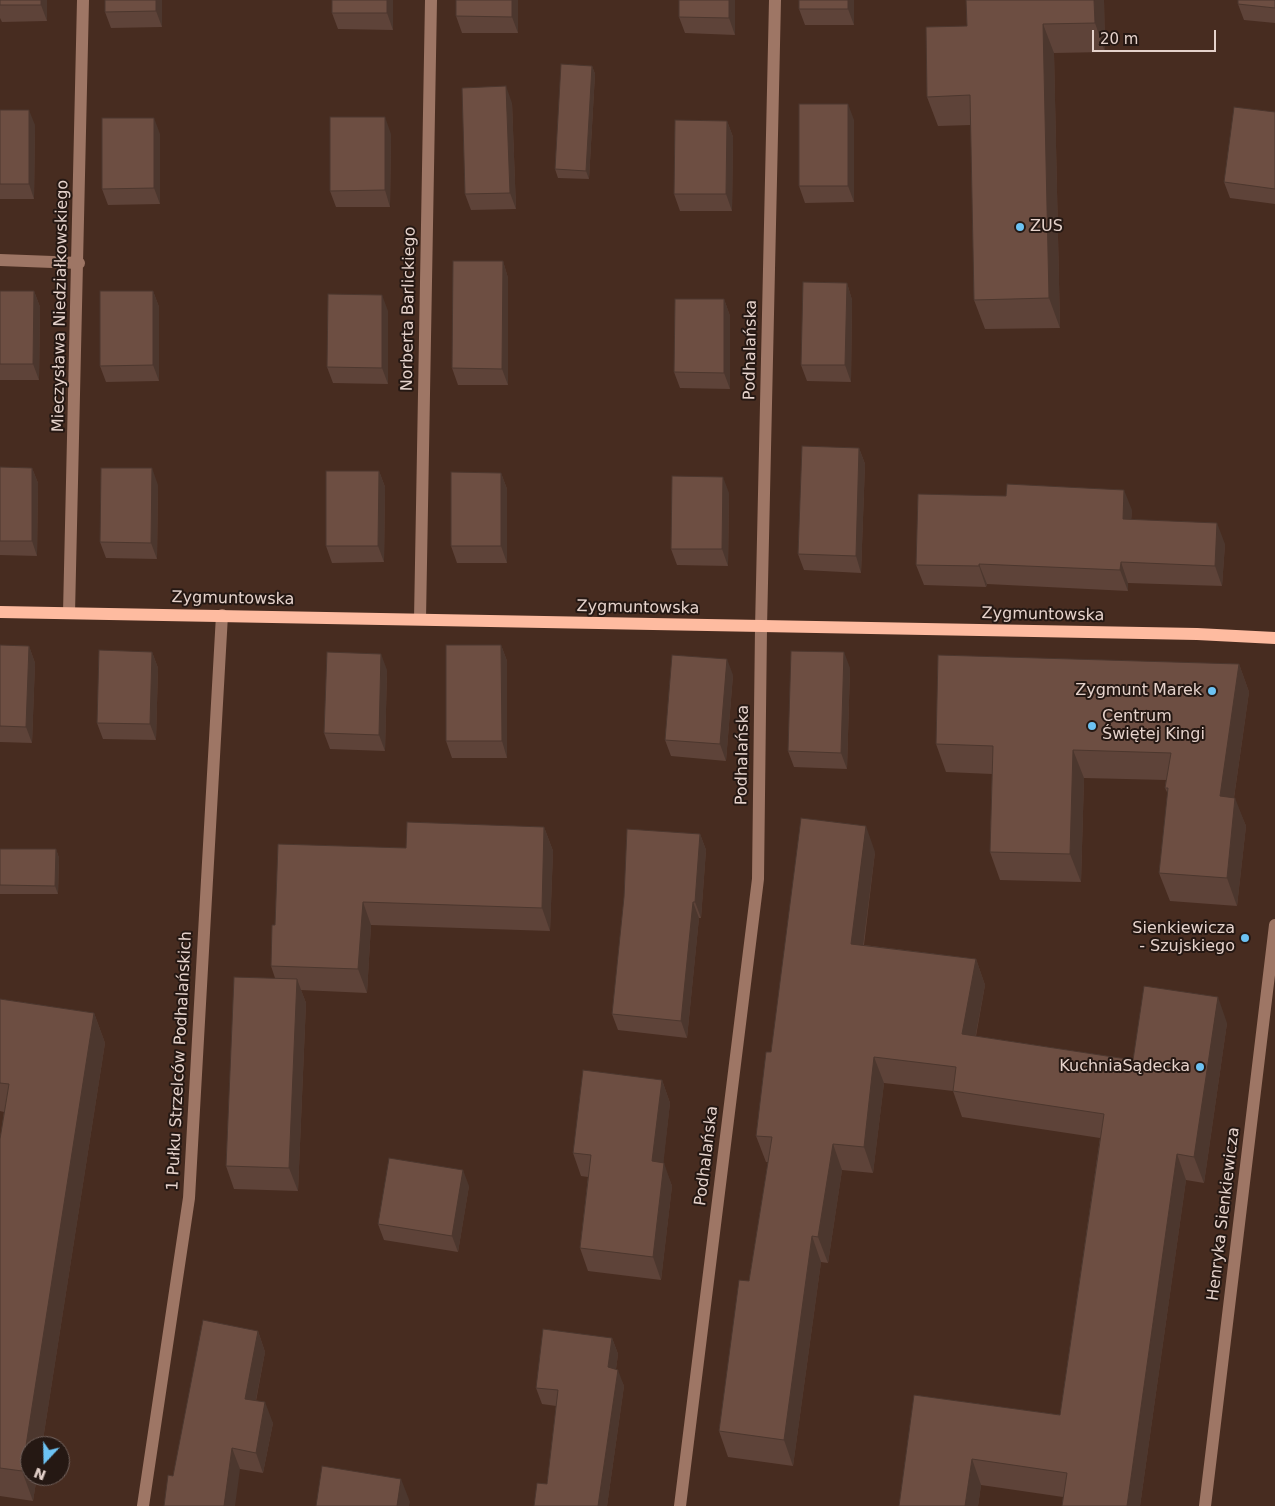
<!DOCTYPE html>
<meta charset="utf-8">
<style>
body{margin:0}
#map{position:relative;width:1275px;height:1506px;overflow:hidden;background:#472c20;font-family:"DejaVu Sans",sans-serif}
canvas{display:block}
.north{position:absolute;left:20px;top:1436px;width:50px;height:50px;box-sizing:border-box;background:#251813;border:1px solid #72625d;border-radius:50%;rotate:201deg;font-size:14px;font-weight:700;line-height:20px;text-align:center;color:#e5d2cb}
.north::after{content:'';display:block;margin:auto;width:18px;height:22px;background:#6cc2f3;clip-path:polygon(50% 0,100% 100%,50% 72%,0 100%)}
.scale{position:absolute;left:1092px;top:30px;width:124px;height:22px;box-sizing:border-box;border:2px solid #e5d2cb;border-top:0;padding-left:6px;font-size:15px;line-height:18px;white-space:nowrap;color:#e5d2cb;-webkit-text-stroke:4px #251813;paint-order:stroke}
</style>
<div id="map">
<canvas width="1275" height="1506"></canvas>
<div class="north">N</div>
<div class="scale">20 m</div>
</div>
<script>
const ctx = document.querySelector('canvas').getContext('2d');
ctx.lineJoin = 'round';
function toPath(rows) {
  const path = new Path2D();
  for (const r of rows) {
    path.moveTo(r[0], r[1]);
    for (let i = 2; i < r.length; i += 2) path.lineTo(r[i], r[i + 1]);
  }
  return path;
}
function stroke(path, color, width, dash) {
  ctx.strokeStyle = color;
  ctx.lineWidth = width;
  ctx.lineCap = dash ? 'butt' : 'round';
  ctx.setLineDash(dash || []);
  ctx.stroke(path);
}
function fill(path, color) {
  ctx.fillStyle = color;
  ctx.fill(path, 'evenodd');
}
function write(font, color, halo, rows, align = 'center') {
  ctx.font = font + ' "DejaVu Sans",sans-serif';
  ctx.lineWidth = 4;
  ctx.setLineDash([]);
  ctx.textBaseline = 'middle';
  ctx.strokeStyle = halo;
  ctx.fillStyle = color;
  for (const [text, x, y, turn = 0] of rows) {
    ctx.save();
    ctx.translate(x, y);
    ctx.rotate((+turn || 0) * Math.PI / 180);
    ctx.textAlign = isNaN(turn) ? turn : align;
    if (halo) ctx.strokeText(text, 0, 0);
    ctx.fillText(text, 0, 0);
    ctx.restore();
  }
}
const minor = toPath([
 [0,260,79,263],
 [69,613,83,0],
 [420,619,431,0],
 [143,1506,189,1198,222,615],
 [680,1506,758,879,761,628,775,0],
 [1205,1506,1275,925]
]);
const major = toPath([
 [0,612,1197,634,1275,638]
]);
const wall = toPath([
 [0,0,47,0,47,21,2,22,0,18],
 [162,0,162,27,111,28,105,12],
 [393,0,393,30,338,29,332,13],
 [518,0,518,33,462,33,456,16],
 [679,0,735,0,735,35,685,33,679,17],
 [799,0,854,0,854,25,805,25,799,9],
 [1104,0,1105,52,1054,53,1060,328,985,329,974,300,971,125,938,126,927,97,967,26],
 [1275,0,1275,23,1244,20,1238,4],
 [592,66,595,74,589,179,558,178,555,169],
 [512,103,516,209,471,210,465,194],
 [0,110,35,125,34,199,0,199],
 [1275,112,1275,204,1230,198,1224,182],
 [854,120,854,202,805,203,799,186],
 [727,121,733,137,732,211,680,211,674,194],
 [160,134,160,204,108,205,102,189],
 [391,134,390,207,336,207,330,191],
 [503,261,508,278,508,385,458,385,452,368],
 [847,283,852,300,851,382,807,381,801,365],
 [0,291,34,291,40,307,39,380,0,380],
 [153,291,159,307,159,381,106,382,100,366],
 [724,299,730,316,730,389,680,388,674,372],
 [388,311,388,384,333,383,327,367],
 [859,448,865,464,861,573,804,570,798,554],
 [0,467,32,468,38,483,37,556,0,555],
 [379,471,385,487,384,562,332,563,326,546],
 [501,473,507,489,507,563,457,563,451,546],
 [158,485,157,559,106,558,100,542],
 [729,493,728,566,677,565,671,549],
 [1132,510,1131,520,1225,544,1222,586,1128,583,1128,591,987,584,986,587,924,585,916,565],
 [0,645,29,646,35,663,32,743,0,742],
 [501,645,507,661,507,758,452,758,446,741],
 [152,652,158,668,156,740,103,739,97,723],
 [1239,664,1249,692,1234,798,1246,826,1237,906,1170,901,1159,873,1168,794,1165,788,1166,780,1084,778,1081,882,1000,880,990,852,992,774,946,772,936,744],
 [850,668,847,769,794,767,788,751],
 [387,670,385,751,330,749,324,733],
 [733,675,726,761,671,756,665,740],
 [544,827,553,851,550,931,371,925,367,993,301,990,306,1003,298,1191,234,1189,226,1166,275,978,271,966,275,925,406,848],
 [700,834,706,850,701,918,699,918,687,1038,618,1030,612,1014],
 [0,849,56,849,59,858,58,894,0,894],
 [875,852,864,945,976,959,985,985,976,1036,1133,1060,1227,1023,1204,1183,1186,1180,1140,1506,1062,1506,1063,1497,981,1485,978,1506,899,1506,914,1395,1060,1415,1100,1138,962,1117,953,1091,884,1083,873,1173,842,1170,828,1263,821,1262,793,1466,728,1457,719,1431,749,1281,768,1162,766,1162,756,1136,771,1052],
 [0,999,94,1013,105,1043,42,1446,30,1446,30,1476,37,1476,33,1501,0,1496,0,1139,4,1112,0,1111],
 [662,1080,670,1103,663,1163,672,1186,661,1280,588,1271,580,1248,588,1177,581,1176,573,1153],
 [469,1186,458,1252,384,1240,378,1224],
 [258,1331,265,1352,256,1401,273,1423,263,1473,240,1469,173,1476],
 [612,1338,618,1354,616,1369,624,1386,607,1506,534,1506,547,1484,556,1406,542,1404,536,1388]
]);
const shadedWall = toPath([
 [41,0,47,0,47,21,41,5],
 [156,0,162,0,162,27,156,11],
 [387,0,393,0,393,30,387,13],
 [512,0,518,0,518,33,512,17],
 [729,0,735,0,735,35,729,18],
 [848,0,854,0,854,25,848,9],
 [1094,0,1104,0,1105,52,1095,23],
 [1043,24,1054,53,1060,328,1049,298],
 [592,66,595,74,589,179,586,171],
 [506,86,512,103,516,209,510,193],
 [848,104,854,120,854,202,848,186],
 [29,110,35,125,34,199,29,184],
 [385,117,391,134,390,207,385,190],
 [154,118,160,134,160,204,154,188],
 [727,121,733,137,732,211,726,194],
 [503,261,508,278,508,385,502,369],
 [847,283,852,300,851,382,845,365],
 [34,291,40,307,39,380,33,364],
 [153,291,159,307,159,381,153,365],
 [382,295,388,311,388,384,382,368],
 [724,299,730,316,730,389,724,373],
 [859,448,865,464,861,573,856,556],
 [32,468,38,483,37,556,32,541],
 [152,468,158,485,157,559,151,543],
 [379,471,385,487,384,562,378,546],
 [501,473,507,489,507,563,501,546],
 [723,477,729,493,728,566,722,549],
 [1124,490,1132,510,1130,540,1123,519],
 [1217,523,1225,544,1222,586,1215,566],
 [1121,562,1128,583,1128,591,1120,570],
 [979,564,987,584,986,587,979,566],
 [501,645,507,661,507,758,502,741],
 [29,646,35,663,32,743,26,727],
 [152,652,158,668,156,740,150,724],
 [844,652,850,668,847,769,841,753],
 [381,654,387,670,385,751,379,735],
 [727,659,733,675,726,761,720,744],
 [1239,664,1249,692,1230,825,1220,796],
 [1073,750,1084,778,1081,882,1070,854],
 [1235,798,1246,826,1237,906,1227,878],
 [866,826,875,852,860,970,851,944],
 [544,827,553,851,550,931,542,908],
 [700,834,706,850,701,918,695,902],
 [56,849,59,858,58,894,55,886],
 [363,902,371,925,367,993,358,969],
 [693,902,699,918,687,1038,681,1021],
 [976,959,985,985,971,1060,962,1034],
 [297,979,306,1003,298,1191,289,1168],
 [1218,997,1227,1023,1204,1183,1194,1157],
 [94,1013,105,1043,42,1446,30,1446,30,1476,37,1476,33,1501,22,1471],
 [874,1057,884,1083,873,1173,864,1147],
 [662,1080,670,1103,661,1185,652,1161],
 [833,1144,842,1170,828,1263,818,1237],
 [1177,1154,1186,1180,1140,1506,1127,1506],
 [664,1163,672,1186,661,1280,653,1257],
 [463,1170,469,1186,458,1252,452,1236],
 [812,1236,821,1262,793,1466,784,1440],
 [258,1331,265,1352,252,1420,245,1399],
 [612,1338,618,1354,614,1384,608,1367],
 [618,1370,624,1386,607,1506,598,1506],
 [265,1402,273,1423,263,1473,256,1453],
 [232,1448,240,1469,235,1506,224,1506],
 [972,1459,981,1485,978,1506,965,1506],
 [401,1479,410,1502,409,1506,397,1506]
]);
const building = toPath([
 [0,0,41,0,41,5,0,5,0,0],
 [105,0,156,0,156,11,105,12,105,0],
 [332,0,387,0,387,13,332,13,332,0],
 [456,0,512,0,512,17,456,16,456,0],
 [679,0,729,0,729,18,679,17,679,0],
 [799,0,848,0,848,9,799,9,799,0],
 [966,0,1094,0,1095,23,1043,24,1049,298,974,300,970,95,927,97,926,27,967,26,966,0],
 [1238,0,1275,0,1275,8,1238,4,1238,0],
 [561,64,592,66,586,171,555,169,561,64],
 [506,86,510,193,465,194,462,88,506,86],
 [799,104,848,104,848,186,799,186,799,104],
 [1234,107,1275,112,1275,189,1224,182,1234,107],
 [0,110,29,110,29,184,0,184,0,110],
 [330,117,385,117,385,190,330,191,330,117],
 [102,118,154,118,154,188,102,189,102,118],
 [675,120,727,121,726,194,674,194,675,120],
 [453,261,503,261,502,369,452,368,453,261],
 [803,282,847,283,845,365,801,365,803,282],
 [0,291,34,291,33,364,0,364,0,291],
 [100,291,153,291,153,365,100,366,100,291],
 [328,294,382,295,382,368,327,367,328,294],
 [675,299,724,299,724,373,674,372,675,299],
 [802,446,859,448,856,556,798,554,802,446],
 [0,467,32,468,32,541,0,541,0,467],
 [101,468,152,468,151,543,100,542,101,468],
 [326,471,379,471,378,546,326,546,326,471],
 [451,472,501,473,501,546,451,546,451,472],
 [672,476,723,477,722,549,671,549,672,476],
 [1007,484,1124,490,1123,519,1217,523,1215,566,1121,562,1120,570,979,564,979,566,916,565,918,494,1006,496,1007,484],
 [0,645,29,646,26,727,0,726,0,645],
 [446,645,501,645,502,741,446,741,446,645],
 [99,650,152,652,150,724,97,723,99,650],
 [791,651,844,652,841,753,788,751,791,651],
 [327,652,381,654,379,735,324,733,327,652],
 [672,655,727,659,720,744,665,740,672,655],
 [938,655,1239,664,1220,796,1235,798,1227,878,1159,873,1168,788,1165,788,1171,753,1073,750,1070,854,990,852,993,746,936,744,938,655],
 [801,818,866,826,851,944,976,959,962,1034,1133,1060,1144,986,1218,997,1194,1157,1177,1154,1127,1506,1062,1506,1067,1473,972,1459,965,1506,899,1506,914,1395,1060,1415,1104,1114,953,1091,956,1067,874,1057,864,1147,833,1144,818,1237,812,1236,784,1440,719,1431,739,1280,749,1281,772,1137,756,1136,766,1052,771,1052,801,818],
 [407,822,544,827,542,908,363,902,358,969,271,966,272,925,275,925,278,844,406,848,407,822],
 [627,829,700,834,695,902,693,902,681,1021,612,1014,624,897,627,829],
 [0,849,56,849,55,886,0,885,0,849],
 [234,977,297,979,289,1168,226,1166,234,977],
 [0,999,94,1013,22,1471,0,1468,0,1139,9,1084,0,1083,0,999],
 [583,1070,662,1080,652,1161,664,1163,653,1257,580,1248,591,1155,573,1153,583,1070],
 [389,1158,463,1170,452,1236,378,1224,389,1158],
 [203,1320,258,1331,245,1399,265,1402,256,1453,232,1448,224,1506,164,1506,168,1475,173,1476,203,1320],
 [543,1329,612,1338,608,1367,618,1370,598,1506,534,1506,537,1483,547,1484,558,1390,536,1388,543,1329],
 [322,1466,401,1479,397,1506,316,1506,322,1466]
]);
const markers = [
 [1020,227,5,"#6cc2f3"],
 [1212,691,5,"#6cc2f3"],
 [1092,726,5,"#6cc2f3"],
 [1245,938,5,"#6cc2f3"],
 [1200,1067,5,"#6cc2f3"]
];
const poiNames = [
 ["ZUS",1030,227,"left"],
 ["Zygmunt Marek",1202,691],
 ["Centrum",1102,717,"left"],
 ["Świętej Kingi",1102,735,"left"],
 ["Sienkiewicza",1235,929],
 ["- Szujskiego",1235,947],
 ["KuchniaSądecka",1190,1067]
];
const streetNames = [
 ["Mieczysława Niedziałkowskiego",61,306,-89],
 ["Norberta Barlickiego",409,309,-89],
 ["Podhalańska",751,350,-89],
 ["Zygmuntowska",233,599,1],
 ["Zygmuntowska",638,608,1],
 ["Zygmuntowska",1043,615,1],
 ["Podhalańska",743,755,-89],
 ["1 Pułku Strzelców Podhalańskich",180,1061,-87],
 ["Podhalańska",707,1156,-83],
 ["Henryka Sienkiewicza",1224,1214,-83]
];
stroke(minor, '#9e7665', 12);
stroke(major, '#febba0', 12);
fill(wall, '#5e4339');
fill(shadedWall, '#4c372e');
fill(building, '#6d4e42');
stroke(building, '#4c372e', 1);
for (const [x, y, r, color] of markers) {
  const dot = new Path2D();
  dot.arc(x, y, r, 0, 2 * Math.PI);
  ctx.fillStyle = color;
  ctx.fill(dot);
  stroke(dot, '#251813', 2);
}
write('16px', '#e5d2cb', '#251813', poiNames, 'right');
write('16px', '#e5d2cb', '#251813', streetNames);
</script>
